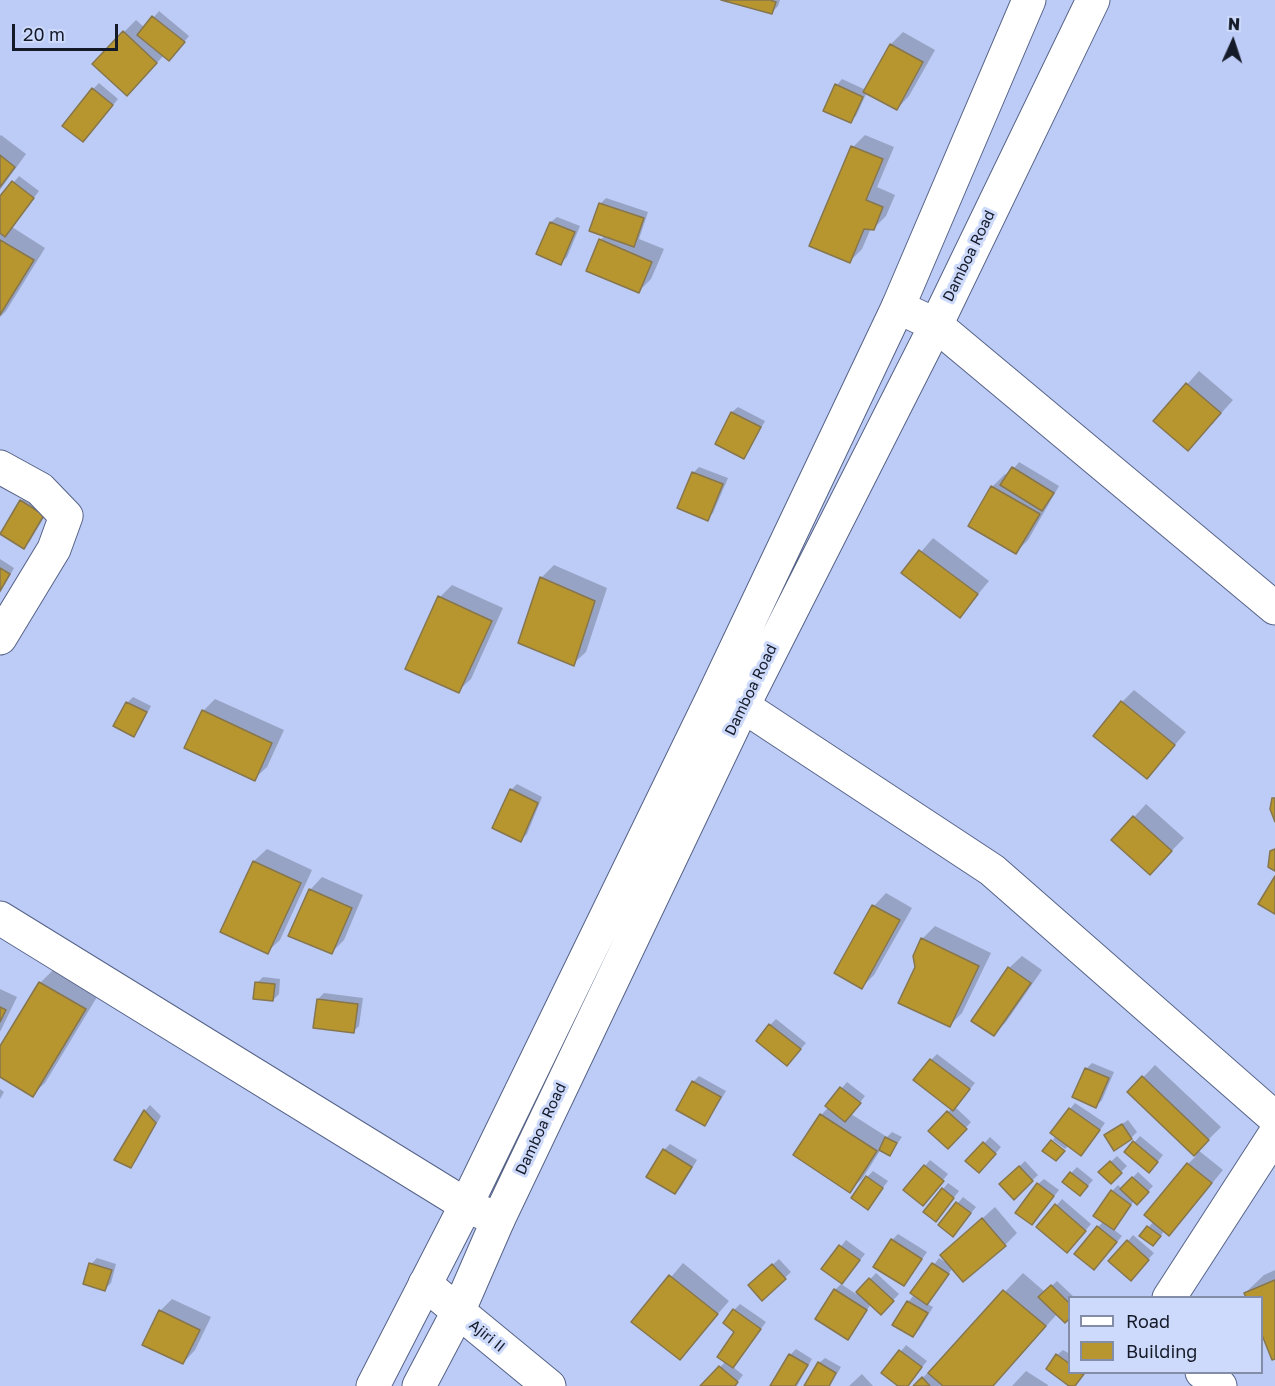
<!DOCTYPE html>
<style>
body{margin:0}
#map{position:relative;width:1275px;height:1386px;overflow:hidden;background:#bdccf6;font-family:"Golos Text",sans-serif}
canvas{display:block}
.legend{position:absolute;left:1068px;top:1296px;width:195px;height:78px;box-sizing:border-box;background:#cddafb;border:2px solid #838da7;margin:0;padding:8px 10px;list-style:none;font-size:18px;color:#151a29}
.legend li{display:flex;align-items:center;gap:12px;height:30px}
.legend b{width:30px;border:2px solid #838da7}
.north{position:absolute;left:1203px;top:12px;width:60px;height:60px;-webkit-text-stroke:4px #cddafb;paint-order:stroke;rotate:3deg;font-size:16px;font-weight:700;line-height:24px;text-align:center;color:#151a29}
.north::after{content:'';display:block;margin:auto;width:21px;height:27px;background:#151a29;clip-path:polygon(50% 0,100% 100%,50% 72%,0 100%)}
.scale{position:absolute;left:12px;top:24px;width:106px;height:27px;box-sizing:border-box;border:3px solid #151a29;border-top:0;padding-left:8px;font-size:18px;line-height:21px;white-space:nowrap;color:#151a29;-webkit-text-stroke:4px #cddafb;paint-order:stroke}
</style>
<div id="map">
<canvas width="1275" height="1386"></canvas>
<ul class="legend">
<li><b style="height:8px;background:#fff"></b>Road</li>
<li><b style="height:16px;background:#b8962f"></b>Building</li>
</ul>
<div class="north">N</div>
<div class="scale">20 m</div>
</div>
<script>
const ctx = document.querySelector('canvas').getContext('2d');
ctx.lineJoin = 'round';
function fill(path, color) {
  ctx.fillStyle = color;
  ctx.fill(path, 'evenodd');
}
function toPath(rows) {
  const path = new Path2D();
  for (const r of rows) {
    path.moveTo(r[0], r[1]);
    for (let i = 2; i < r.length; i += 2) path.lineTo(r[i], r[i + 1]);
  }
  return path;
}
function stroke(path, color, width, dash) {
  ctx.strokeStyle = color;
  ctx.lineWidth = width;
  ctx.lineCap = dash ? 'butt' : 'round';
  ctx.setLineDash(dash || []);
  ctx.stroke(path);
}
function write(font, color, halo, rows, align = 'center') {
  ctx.font = font + ' "Golos Text",sans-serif';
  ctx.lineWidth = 6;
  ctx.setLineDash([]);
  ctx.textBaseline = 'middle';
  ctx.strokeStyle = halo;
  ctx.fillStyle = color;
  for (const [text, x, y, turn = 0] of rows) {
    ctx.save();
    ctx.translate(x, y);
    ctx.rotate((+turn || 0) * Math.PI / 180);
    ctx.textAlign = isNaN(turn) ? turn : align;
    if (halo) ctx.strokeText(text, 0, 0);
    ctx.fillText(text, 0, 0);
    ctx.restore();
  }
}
const shadow = toPath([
 [727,0,780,0,778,6,772,12],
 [159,11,189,36,175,53,164,55,140,82,124,32,136,20,145,28],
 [903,32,935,50,909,96,897,109,867,92,856,116,850,121,825,110,837,85,842,79,866,90,891,44],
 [99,83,118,99,89,135,93,89],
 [1,135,26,154,0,190,0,136],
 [865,135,894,147,877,187,895,195,886,216,874,228,871,228,862,249,850,261,853,147],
 [19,176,39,191,12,227,45,248,6,311,0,317,0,199],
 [606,198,648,212,639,239,664,249,651,279,639,291,600,240,606,235,600,204],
 [557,217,580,226,567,257,561,263,538,253,551,222],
 [1199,371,1233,400,1200,437,1155,421],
 [738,407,765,421,749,451,744,457,732,412],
 [1019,462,1059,486,1028,540,1016,552,992,487,1005,474,1008,476],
 [699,467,728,478,713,513,707,519,693,473],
 [27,495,49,509,30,541,24,547,21,501],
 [933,538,989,581,960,616,903,573],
 [0,559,14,568,0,593],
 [554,565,607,588,586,652,573,664,541,578],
 [452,585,503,608,471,679,458,691,440,597],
 [1134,690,1186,732,1147,777,1122,702],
 [133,697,151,706,139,729,133,735,115,726,127,703],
 [215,699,284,730,267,767,254,779,203,711],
 [517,784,542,797,527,834,521,840,511,790],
 [1146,804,1184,838,1162,861,1113,840],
 [267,849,312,870,280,940,267,952,222,932,254,861],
 [322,877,363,895,344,940,332,952,310,890],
 [886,893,912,908,874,975,862,987,836,973,874,906],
 [935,926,991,953,962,1013,950,1025,916,967,922,939],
 [1022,956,1042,970,1006,1022,994,1034,1009,968],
 [53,970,97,997,45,1083,32,1095,0,1076,0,1049,40,983],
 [263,977,280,979,279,994,273,1000,257,983],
 [0,989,17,997,0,1032],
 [324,993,363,998,359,1026,353,1032,318,999],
 [776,1019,806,1043,793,1058,770,1025],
 [937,1054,975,1083,955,1107,971,1122,954,1141,930,1131,952,1108,931,1060],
 [1092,1063,1114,1072,1102,1100,1096,1106,1074,1096,1086,1069],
 [1155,1065,1221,1127,1198,1150,1223,1170,1181,1221,1169,1234,1165,1230,1159,1238,1142,1235,1154,1221,1188,1164,1196,1156,1129,1092],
 [699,1076,726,1091,710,1118,705,1124,693,1082],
 [847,1082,865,1096,851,1114,887,1137,892,1132,902,1137,890,1154,881,1149,862,1179,849,1191,795,1155,821,1115,829,1107,827,1106],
 [0,1089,4,1092,0,1099],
 [1075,1103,1105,1123,1087,1148,1069,1145,1065,1149,1053,1140,1070,1109],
 [150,1105,161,1116,136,1161,130,1166,145,1111],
 [1128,1120,1137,1132,1131,1138,1106,1135],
 [1140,1136,1163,1155,1155,1165,1126,1152],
 [990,1137,1001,1147,985,1166,968,1161],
 [670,1144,697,1160,681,1187,675,1193,664,1150],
 [1117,1156,1127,1166,1111,1182,1100,1172],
 [930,1160,948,1174,928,1198,905,1190],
 [1025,1161,1038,1175,1014,1198,1001,1184],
 [1077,1167,1093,1180,1086,1188,1071,1173],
 [873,1171,888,1181,868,1208,867,1177],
 [1138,1172,1153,1186,1137,1203,1134,1201,1113,1229,1122,1236,1100,1263,1098,1227,1104,1221,1112,1191,1118,1185,1122,1189],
 [1044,1179,1059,1190,1032,1224,1038,1184],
 [948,1183,959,1191,941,1214,943,1189],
 [963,1197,976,1207,958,1229,958,1203],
 [1062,1199,1091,1224,1073,1245,1038,1227],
 [995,1207,1017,1233,1005,1245,953,1268,926,1303,933,1307,919,1330,913,1336,908,1302,915,1294,913,1293,939,1258,949,1264,942,1255],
 [898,1234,927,1252,904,1285,892,1240],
 [1133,1235,1154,1253,1136,1273,1128,1241],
 [846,1240,865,1254,842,1282,823,1269],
 [97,1258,116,1264,111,1283,105,1289,91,1264],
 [779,1259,791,1272,762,1299,750,1285],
 [683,1263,729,1301,680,1358,634,1321],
 [1275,1270,1275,1357,1273,1358,1262,1331,1262,1298,1245,1293,1264,1275],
 [876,1273,899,1294,881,1313,871,1304,848,1338,835,1290,841,1284,856,1294],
 [1023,1273,1045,1292,1057,1281,1075,1298,1070,1298,1070,1316,1057,1314,993,1386,915,1386],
 [172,1299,211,1317,195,1350,183,1363,160,1311],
 [740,1304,766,1322,733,1367,743,1375,734,1386,702,1386,726,1361,736,1331,734,1310],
 [906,1345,927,1361,907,1386,901,1386,884,1373],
 [796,1349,812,1359,797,1386,772,1386,790,1355],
 [1063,1350,1070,1354,1070,1372,1085,1372,1074,1386,1072,1386,1057,1355],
 [825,1358,841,1367,830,1386,806,1386,819,1363],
 [1026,1371,1048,1385,1048,1386,1012,1386],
 [862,1374,873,1386,849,1386]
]);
const building = toPath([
 [721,0,770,0,776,2,772,14,721,0],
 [152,16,185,42,169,61,137,35,152,16],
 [123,31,157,63,127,96,92,64,123,31],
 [890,44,923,62,897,110,863,92,890,44],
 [835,84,863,97,851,123,823,111,835,84],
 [92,88,113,105,83,142,62,126,92,88],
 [851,146,883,159,866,200,883,207,874,230,864,229,850,263,809,246,851,146],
 [0,155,15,167,0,187,0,155],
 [12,181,34,198,5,237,0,233,0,196,12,181],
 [599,203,644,218,634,247,589,231,599,203],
 [550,222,575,232,561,265,536,254,550,222],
 [599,239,652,262,639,293,586,271,599,239],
 [0,240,34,260,0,315,0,240],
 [1186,383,1221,413,1188,451,1153,421,1186,383],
 [731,412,761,427,744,459,715,444,731,412],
 [1012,467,1054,493,1042,511,1000,485,1012,467],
 [692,472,723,484,708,521,677,508,692,472],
 [991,486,1040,514,1016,554,968,526,991,486],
 [20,500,44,515,24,549,0,534,20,500],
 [919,550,978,594,960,618,901,573,919,550],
 [0,568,10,574,0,591,0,568],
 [540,577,595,601,574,666,518,643,540,577],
 [438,596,492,621,459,693,405,669,438,596],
 [1121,701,1175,745,1147,779,1093,736,1121,701],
 [126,702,147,712,134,737,113,726,126,702],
 [202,710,272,743,255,781,184,748,202,710],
 [510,789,538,803,521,842,492,828,510,789],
 [1272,798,1275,798,1275,822,1270,809,1272,798],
 [1133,816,1172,851,1150,875,1111,840,1133,816],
 [1275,849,1275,871,1268,867,1270,851,1275,849],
 [253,861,301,883,268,954,220,932,253,861],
 [1275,876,1275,914,1258,904,1275,876],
 [309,889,352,908,332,954,288,936,309,889],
 [872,905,900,920,862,989,834,973,872,905],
 [921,938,979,966,950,1027,898,1003,915,967,913,956,921,938],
 [1008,967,1031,983,994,1036,971,1021,1008,967],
 [39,982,86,1009,33,1097,0,1077,0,1046,39,982],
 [255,982,275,984,273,1001,253,999,255,982],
 [317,999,358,1004,354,1033,313,1028,317,999],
 [0,1007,6,1010,0,1022,0,1007],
 [769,1024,801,1049,787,1066,756,1041,769,1024],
 [930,1059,970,1089,953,1111,913,1080,930,1059],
 [1085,1068,1109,1078,1096,1108,1072,1097,1085,1068],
 [1142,1076,1209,1140,1194,1156,1127,1092,1142,1076],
 [692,1081,721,1097,705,1126,676,1110,692,1081],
 [840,1087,861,1103,845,1122,825,1106,840,1087],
 [1069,1108,1100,1130,1081,1156,1050,1133,1069,1108],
 [144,1110,156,1123,131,1168,114,1160,144,1110],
 [947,1111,967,1129,948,1149,928,1131,947,1111],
 [820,1114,877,1151,850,1193,793,1155,820,1114],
 [1122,1124,1132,1139,1114,1151,1104,1135,1122,1124],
 [885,1137,897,1143,890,1156,879,1150,885,1137],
 [1051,1140,1065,1151,1056,1161,1042,1151,1051,1140],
 [1133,1141,1158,1162,1149,1173,1124,1152,1133,1141],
 [983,1142,996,1154,979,1173,965,1161,983,1142],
 [663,1149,692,1167,675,1194,646,1177,663,1149],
 [1110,1161,1122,1173,1111,1184,1098,1172,1110,1161],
 [1187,1163,1212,1183,1169,1236,1144,1215,1187,1163],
 [924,1165,944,1181,923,1206,903,1190,924,1165],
 [1019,1166,1033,1181,1014,1200,999,1184,1019,1166],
 [1070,1172,1088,1186,1080,1196,1062,1182,1070,1172],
 [866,1176,883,1188,868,1210,851,1198,866,1176],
 [1132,1177,1149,1192,1137,1205,1120,1189,1132,1177],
 [1037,1183,1054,1196,1032,1225,1015,1213,1037,1183],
 [942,1188,954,1198,936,1222,923,1212,942,1188],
 [1111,1190,1131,1205,1114,1230,1093,1216,1111,1190],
 [956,1202,971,1213,953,1237,938,1225,956,1202],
 [1055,1204,1086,1231,1067,1253,1036,1227,1055,1204],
 [982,1218,1006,1246,963,1282,940,1255,982,1218],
 [1097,1226,1117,1242,1094,1270,1074,1254,1097,1226],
 [1147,1226,1161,1236,1153,1246,1139,1236,1147,1226],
 [891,1239,922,1259,904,1286,873,1267,891,1239],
 [1127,1240,1149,1260,1131,1281,1108,1261,1127,1240],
 [839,1245,860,1260,842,1284,821,1269,839,1245],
 [89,1263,112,1270,105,1291,83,1284,89,1263],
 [932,1263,949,1274,927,1305,910,1293,932,1263],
 [772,1264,786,1279,762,1301,748,1285,772,1264],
 [669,1275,718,1314,680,1360,631,1322,669,1275],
 [869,1278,894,1301,881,1315,856,1292,869,1278],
 [1275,1280,1275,1359,1272,1360,1262,1335,1262,1298,1246,1298,1244,1293,1275,1280],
 [1051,1285,1070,1304,1070,1318,1065,1323,1038,1297,1051,1285],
 [834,1289,867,1310,848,1340,815,1319,834,1289],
 [1003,1290,1046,1326,993,1386,943,1386,928,1373,1003,1290],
 [907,1301,928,1313,913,1337,892,1325,907,1301],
 [733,1309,761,1329,733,1368,717,1357,734,1332,723,1323,733,1309],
 [159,1310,200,1330,183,1364,142,1345,159,1310],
 [899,1350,922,1367,908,1386,898,1386,881,1373,899,1350],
 [789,1354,808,1365,795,1386,770,1386,789,1354],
 [1056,1354,1070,1364,1070,1372,1084,1374,1075,1386,1069,1386,1046,1369,1056,1354],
 [818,1362,836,1373,829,1386,804,1386,818,1362],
 [719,1366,738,1382,735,1386,700,1386,719,1366],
 [922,1377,930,1386,913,1386,922,1377]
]);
const minor = toPath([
 [898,307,936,325,1275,608],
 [0,467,40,489,66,516,54,549,0,638],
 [743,706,992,870,1275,1118],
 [0,918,466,1205,498,1220],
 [425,1284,549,1386],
 [1169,1298,1275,1134],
 [1202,1372,1220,1386]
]);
const primary = toPath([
 [373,1386,466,1205,712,699,898,307,1029,0],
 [419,1386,458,1312,498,1220,743,706,936,325,1093,0]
]);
const streetNames = [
 ["Damboa Road",969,256,-64],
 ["Damboa Road",751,690,-64],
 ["Damboa Road",541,1129,-65],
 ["Ajiri II",487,1336,39]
];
fill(shadow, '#0003');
fill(building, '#b8962f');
stroke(building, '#86764e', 1.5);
stroke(minor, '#566387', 35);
stroke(primary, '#566387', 35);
stroke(minor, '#fff', 33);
stroke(primary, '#fff', 33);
write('15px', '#151a29', '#cddafb', streetNames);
</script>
